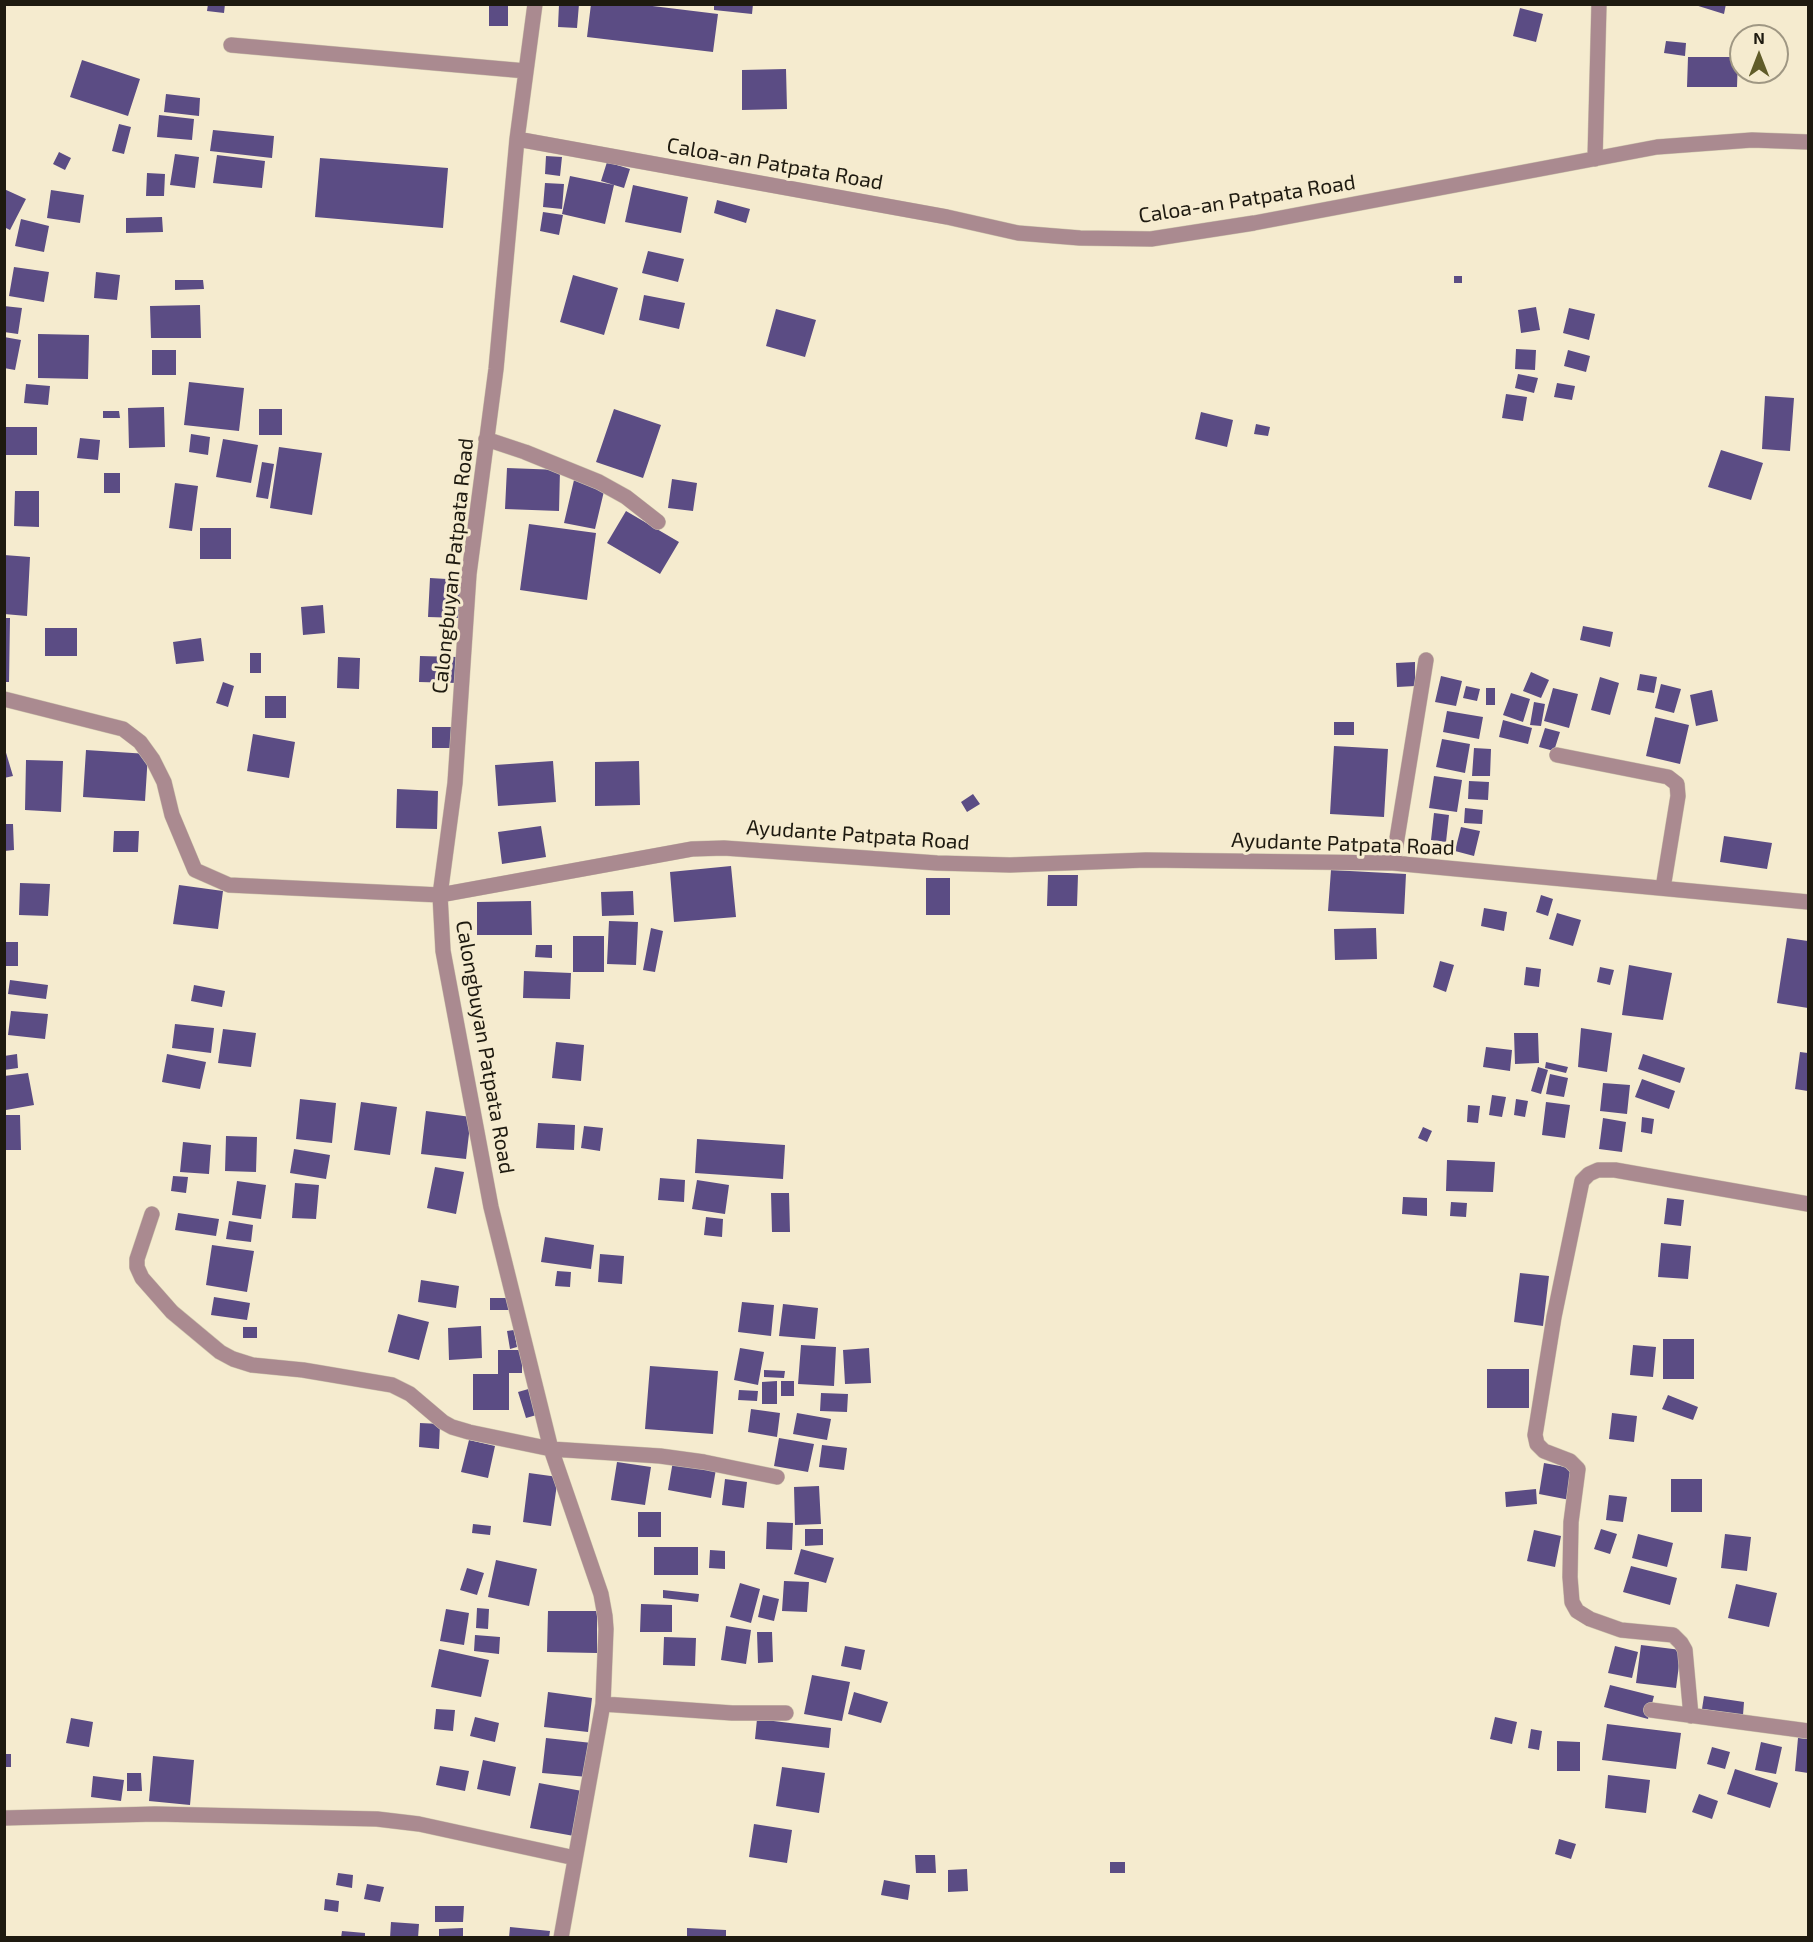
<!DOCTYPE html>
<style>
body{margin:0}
#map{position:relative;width:1813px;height:1942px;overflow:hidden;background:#f5ebcf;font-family:"Exo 2",sans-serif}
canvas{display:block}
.frame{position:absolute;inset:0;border:6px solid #1e1a10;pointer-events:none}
.north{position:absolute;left:1729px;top:24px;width:60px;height:60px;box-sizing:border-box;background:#f5ebcf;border:2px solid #9f9783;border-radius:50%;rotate:0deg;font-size:16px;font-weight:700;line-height:24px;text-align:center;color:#1e1a10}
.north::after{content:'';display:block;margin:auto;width:21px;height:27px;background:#605c29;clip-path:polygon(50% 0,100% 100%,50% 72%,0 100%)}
</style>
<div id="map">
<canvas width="1813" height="1942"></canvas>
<div class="frame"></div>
<div class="north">N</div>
</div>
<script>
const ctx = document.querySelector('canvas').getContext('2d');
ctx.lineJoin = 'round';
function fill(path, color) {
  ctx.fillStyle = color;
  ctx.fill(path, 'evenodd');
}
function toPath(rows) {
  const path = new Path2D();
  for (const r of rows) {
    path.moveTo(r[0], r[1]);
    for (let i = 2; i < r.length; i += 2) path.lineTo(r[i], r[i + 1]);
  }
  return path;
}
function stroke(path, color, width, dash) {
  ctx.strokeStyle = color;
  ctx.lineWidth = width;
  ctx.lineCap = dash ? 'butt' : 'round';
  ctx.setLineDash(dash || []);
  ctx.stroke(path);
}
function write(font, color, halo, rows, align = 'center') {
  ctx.font = font + ' "Exo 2",sans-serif';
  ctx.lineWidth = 6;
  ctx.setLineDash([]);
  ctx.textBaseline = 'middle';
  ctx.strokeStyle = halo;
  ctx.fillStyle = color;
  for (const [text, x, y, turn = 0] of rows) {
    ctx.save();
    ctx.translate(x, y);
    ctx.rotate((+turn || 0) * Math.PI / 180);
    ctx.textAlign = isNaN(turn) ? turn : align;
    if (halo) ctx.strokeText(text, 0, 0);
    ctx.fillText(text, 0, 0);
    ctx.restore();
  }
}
const building = toPath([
 [208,4,225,4,224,13,207,11],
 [489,4,508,4,508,26,489,26],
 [559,4,579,4,577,28,558,27],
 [591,4,636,4,718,14,713,52,587,37],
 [714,4,753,4,752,14,714,10],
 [1692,4,1726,4,1724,14],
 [1520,8,1543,14,1536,42,1513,36],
 [1666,41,1686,43,1685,56,1664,53],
 [1688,57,1738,57,1737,87,1687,87],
 [82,60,140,79,128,116,70,97],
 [786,69,787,109,742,110,742,70],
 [166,94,200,98,199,116,164,112],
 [159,115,194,119,192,140,157,137],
 [119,124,131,127,124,154,112,151],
 [213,130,274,136,272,158,210,151],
 [59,152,71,158,65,170,53,164],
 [175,154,199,157,195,188,170,185],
 [217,155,265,161,262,188,213,183],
 [546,156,562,157,560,176,545,174],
 [320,158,448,168,443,228,315,217],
 [607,162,630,169,624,188,601,181],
 [147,173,165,174,164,196,146,196],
 [570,176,614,185,605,224,562,214],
 [545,183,564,184,562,209,543,207],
 [633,185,688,197,681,233,625,222],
 [4,189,26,199,10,230,4,227],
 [51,190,84,195,80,223,47,218],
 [717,200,750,209,746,223,714,213],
 [543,212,563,215,559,235,540,231],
 [162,217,163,232,126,233,126,218],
 [21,219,49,226,44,252,15,246],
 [648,251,684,259,678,282,642,273],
 [14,267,49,272,44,302,9,296],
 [96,272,120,275,117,300,94,298],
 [573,275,618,288,604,335,560,322],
 [1454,276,1462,276,1462,283,1454,283],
 [175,280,203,280,204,289,175,290],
 [644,295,685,303,679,329,639,320],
 [200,305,201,338,151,338,150,306],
 [4,306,22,308,18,334,4,332],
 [1536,307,1540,330,1521,333,1518,310],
 [1569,308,1595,314,1589,340,1563,333],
 [776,309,816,320,805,357,766,346],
 [38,334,89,335,88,379,38,378],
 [4,337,21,340,15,370,4,368],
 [1516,349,1536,350,1535,370,1515,369],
 [152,350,176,350,176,375,152,375],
 [1568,350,1590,356,1586,372,1564,366],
 [1518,374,1538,378,1534,393,1515,388],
 [189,382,244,388,239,431,184,425],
 [1557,383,1575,386,1572,400,1554,397],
 [26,384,50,386,48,405,24,403],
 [1506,394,1527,397,1523,421,1502,418],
 [1765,396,1794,398,1790,451,1762,449],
 [164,407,165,447,129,448,128,408],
 [259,409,282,409,282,435,259,435],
 [614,409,661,425,643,478,596,462],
 [103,411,119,411,120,418,103,418],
 [1201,412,1233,420,1227,447,1195,439],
 [1256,424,1270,427,1268,436,1254,434],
 [4,427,37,427,37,455,4,455],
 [191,434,210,437,208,455,189,452],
 [80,438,100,440,98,460,77,458],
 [223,439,258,445,251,483,216,477],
 [279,447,322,453,312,515,270,508],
 [1721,450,1763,463,1751,500,1708,487],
 [262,462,274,464,268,499,256,497],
 [507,468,560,470,559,511,505,509],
 [104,473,120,473,120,493,104,493],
 [672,479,697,483,693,511,668,508],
 [574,480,605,487,595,529,564,523],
 [175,483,198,486,192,531,169,528],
 [15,491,39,491,39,527,14,526],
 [626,511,679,542,660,574,607,543],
 [529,524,596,533,587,600,520,590],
 [200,528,231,528,231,559,200,559],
 [4,555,30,557,27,616,4,614],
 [430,578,463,580,461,618,428,617],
 [323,605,325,633,303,635,301,607],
 [4,618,10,618,9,682,4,682],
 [1583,626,1613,632,1610,647,1580,640],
 [45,628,77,628,77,656,45,656],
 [201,638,204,661,176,664,173,642],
 [250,653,261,653,261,673,250,673],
 [420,656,457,657,457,683,419,682],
 [338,657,360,658,359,689,337,688],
 [1415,662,1415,686,1397,687,1396,663],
 [1531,672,1549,680,1541,698,1523,691],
 [1640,674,1657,677,1654,693,1637,690],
 [1441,676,1462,681,1456,706,1435,702],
 [1600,677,1619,683,1610,715,1591,710],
 [223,682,234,686,228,707,216,703],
 [1661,684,1681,689,1674,713,1655,708],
 [1466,686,1480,689,1477,701,1463,698],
 [1486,688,1495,688,1495,705,1486,705],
 [1553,688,1578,694,1569,728,1544,721],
 [1712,690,1718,721,1696,726,1690,695],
 [1511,693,1530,699,1523,722,1503,715],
 [265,696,286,696,286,718,265,718],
 [1534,702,1545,704,1541,726,1530,725],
 [1447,711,1483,717,1479,739,1443,732],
 [1655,717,1689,725,1680,764,1646,756],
 [1503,720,1532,728,1528,744,1499,737],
 [1334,722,1354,722,1354,735,1334,735],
 [432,727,456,727,456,748,432,748],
 [1545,728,1560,732,1554,751,1539,747],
 [253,734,295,742,289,778,247,771],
 [1442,739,1470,744,1465,773,1436,767],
 [4,746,13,776,4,778],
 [1334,746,1388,749,1384,817,1330,814],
 [1474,748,1491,749,1490,776,1472,776],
 [86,750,148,754,145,801,83,797],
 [26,760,63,761,61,812,25,810],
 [553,761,556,802,498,806,495,765],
 [639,761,640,805,595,806,595,762],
 [1434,776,1462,780,1457,812,1429,808],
 [1469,781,1489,782,1488,800,1468,799],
 [397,789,438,791,437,829,396,828],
 [973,794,980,804,967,812,961,802],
 [1465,808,1483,810,1482,824,1464,823],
 [1434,813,1449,815,1446,842,1431,840],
 [4,824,13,824,14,850,4,851],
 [541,826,546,857,502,864,498,832],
 [1461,827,1480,831,1474,856,1455,851],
 [114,831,139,831,138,852,113,852],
 [1724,836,1772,843,1767,869,1720,862],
 [731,866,736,917,674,922,670,872],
 [1331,870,1406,874,1404,914,1328,911],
 [1048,875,1078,875,1077,906,1047,906],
 [926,878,950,878,950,915,926,915],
 [20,883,50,884,48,916,19,915],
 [179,885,223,891,218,929,173,924],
 [633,891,634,915,602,916,601,892],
 [1541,895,1553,899,1548,916,1536,912],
 [531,901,532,935,477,935,477,902],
 [1484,908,1507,912,1504,931,1481,926],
 [1557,913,1581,920,1573,946,1549,939],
 [609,921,638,922,636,965,607,964],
 [651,928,663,931,655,972,643,970],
 [1376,928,1377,959,1335,960,1334,929],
 [573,936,604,936,604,972,573,972],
 [1787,938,1808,941,1808,1008,1777,1003],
 [4,942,18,942,18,966,4,966],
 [536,945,552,945,552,958,535,957],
 [1440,961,1454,965,1446,992,1433,987],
 [1629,965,1672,973,1663,1020,1622,1015],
 [1526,967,1541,969,1539,987,1524,985],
 [1600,967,1614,970,1610,985,1597,982],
 [524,971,571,973,570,999,523,998],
 [10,980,48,985,46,999,8,994],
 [194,985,225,991,222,1007,191,1001],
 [11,1011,48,1014,45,1039,8,1035],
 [175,1024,214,1028,211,1053,172,1048],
 [1581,1028,1612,1033,1607,1072,1578,1067],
 [223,1029,256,1033,251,1067,218,1063],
 [1514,1033,1538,1033,1539,1063,1515,1064],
 [556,1042,584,1045,581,1081,552,1078],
 [1486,1047,1512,1050,1510,1071,1483,1067],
 [1800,1052,1808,1053,1808,1091,1795,1089],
 [17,1054,18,1068,4,1070,4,1056],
 [167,1054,206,1062,200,1089,162,1082],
 [1643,1054,1685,1068,1680,1083,1638,1069],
 [1546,1062,1568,1067,1566,1073,1545,1068],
 [1538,1067,1548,1070,1541,1094,1531,1091],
 [28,1073,34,1105,6,1110,4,1076],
 [1550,1074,1568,1078,1564,1097,1546,1094],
 [1642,1079,1675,1091,1669,1109,1635,1097],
 [1603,1083,1630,1085,1627,1114,1600,1111],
 [1492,1095,1506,1097,1502,1117,1489,1115],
 [300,1099,336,1103,332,1143,296,1139],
 [1516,1099,1528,1101,1525,1117,1514,1115],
 [361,1102,397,1107,390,1155,354,1150],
 [1546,1102,1570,1105,1565,1138,1542,1135],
 [1468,1105,1480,1106,1478,1123,1467,1122],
 [426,1111,471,1117,466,1159,421,1154],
 [4,1115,20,1115,21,1150,4,1150],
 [1642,1117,1654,1119,1652,1134,1641,1132],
 [1603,1118,1626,1122,1622,1152,1599,1149],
 [538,1123,575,1125,574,1150,536,1148],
 [584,1126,603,1128,600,1151,581,1148],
 [1423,1127,1432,1131,1427,1142,1418,1138],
 [226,1136,257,1137,256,1172,225,1171],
 [697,1139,785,1145,783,1179,695,1173],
 [183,1142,211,1145,209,1174,180,1172],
 [294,1149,330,1155,326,1179,290,1173],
 [1447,1160,1495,1162,1493,1192,1446,1191],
 [435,1167,464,1172,456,1214,427,1208],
 [173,1176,188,1177,186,1193,171,1191],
 [660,1178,685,1180,684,1202,658,1200],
 [697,1180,729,1185,725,1214,692,1209],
 [237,1181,266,1185,261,1219,232,1215],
 [295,1183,319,1185,316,1219,292,1218],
 [771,1193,789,1193,790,1232,772,1232],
 [1403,1197,1427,1198,1427,1216,1402,1214],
 [1667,1198,1684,1200,1681,1226,1664,1224],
 [1451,1202,1467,1203,1466,1217,1450,1216],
 [178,1213,219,1219,216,1236,175,1230],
 [706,1217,723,1219,722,1237,704,1235],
 [229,1221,253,1225,251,1242,226,1239],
 [545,1237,594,1245,591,1269,541,1262],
 [1661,1243,1691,1246,1688,1279,1658,1277],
 [212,1245,254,1251,247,1292,206,1285],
 [600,1254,624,1256,622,1284,598,1282],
 [557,1271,571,1272,570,1287,555,1286],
 [1520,1273,1549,1276,1543,1326,1514,1322],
 [421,1280,459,1286,456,1308,418,1302],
 [214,1297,250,1303,247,1320,211,1315],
 [490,1298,509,1298,509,1310,490,1310],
 [742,1302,774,1305,771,1336,738,1332],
 [783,1304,818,1308,815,1339,779,1336],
 [398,1314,429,1322,419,1360,388,1352],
 [481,1326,482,1358,449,1360,448,1328],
 [243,1327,257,1327,257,1338,243,1338],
 [514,1330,517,1347,510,1349,507,1331],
 [1663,1339,1694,1339,1694,1379,1663,1379],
 [801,1345,836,1347,834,1386,798,1384],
 [1633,1345,1656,1347,1653,1377,1630,1375],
 [740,1348,764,1352,758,1385,734,1380],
 [869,1348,871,1383,845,1384,843,1350],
 [498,1350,522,1350,522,1373,509,1373,509,1410,473,1410,473,1374,498,1374],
 [650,1366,718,1371,713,1434,645,1429],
 [1487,1369,1529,1369,1529,1408,1487,1408],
 [764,1370,785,1371,784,1378,764,1377],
 [777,1381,777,1404,762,1404,762,1382],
 [781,1381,794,1381,794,1396,781,1396],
 [532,1388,540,1414,526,1418,518,1392],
 [739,1390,758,1391,757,1401,738,1400],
 [821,1393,848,1394,847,1412,820,1411],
 [1668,1395,1698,1407,1693,1420,1662,1409],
 [751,1409,780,1413,777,1437,748,1432],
 [797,1413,831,1419,827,1440,793,1434],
 [1612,1413,1637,1416,1634,1442,1609,1439],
 [420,1423,440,1424,439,1449,419,1447],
 [779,1438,814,1444,808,1472,774,1466],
 [469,1440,495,1446,488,1478,461,1472],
 [822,1445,847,1448,844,1470,819,1467],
 [673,1461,716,1469,711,1498,668,1490],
 [617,1462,651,1467,645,1505,611,1500],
 [1544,1463,1576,1469,1570,1500,1539,1494],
 [529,1473,558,1477,551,1526,523,1522],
 [725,1479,747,1482,744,1508,722,1505],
 [1671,1479,1702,1479,1702,1512,1671,1512],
 [819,1486,821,1524,795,1525,794,1487],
 [1536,1489,1537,1504,1506,1507,1505,1492],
 [1609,1495,1627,1497,1623,1522,1606,1520],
 [638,1512,661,1512,661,1537,638,1537],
 [767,1522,793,1523,792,1550,766,1549],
 [473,1524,491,1526,490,1535,472,1533],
 [805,1529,823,1529,823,1545,805,1546],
 [1601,1529,1617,1534,1610,1554,1594,1549],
 [1534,1530,1561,1536,1555,1567,1527,1561],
 [1638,1534,1673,1543,1667,1567,1632,1558],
 [1725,1534,1751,1537,1747,1571,1721,1568],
 [654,1547,698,1547,698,1575,654,1575],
 [801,1549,834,1558,826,1583,794,1574],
 [710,1550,725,1551,725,1569,709,1568],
 [496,1560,537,1569,529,1606,488,1597],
 [1631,1566,1677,1578,1670,1605,1623,1592],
 [467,1568,484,1573,477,1595,460,1590],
 [784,1581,809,1582,807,1612,782,1611],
 [740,1583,760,1589,751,1623,730,1617],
 [1736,1584,1777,1593,1769,1627,1728,1618],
 [663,1590,699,1594,698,1602,663,1598],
 [763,1595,779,1599,774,1621,758,1617],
 [641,1604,672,1605,672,1632,640,1632],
 [477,1608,489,1609,488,1629,476,1628],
 [446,1609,469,1613,464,1645,440,1641],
 [548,1611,597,1611,597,1653,547,1652],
 [726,1626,751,1630,746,1664,721,1660],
 [757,1632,772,1632,773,1662,758,1663],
 [475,1635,500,1637,499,1654,474,1651],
 [664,1637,696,1638,695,1666,663,1665],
 [1641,1645,1681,1650,1676,1688,1636,1683],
 [845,1646,865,1650,861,1670,841,1666],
 [1615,1646,1638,1652,1632,1678,1608,1673],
 [439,1649,489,1660,481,1697,431,1687],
 [812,1675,850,1682,842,1721,804,1714],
 [1610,1685,1654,1696,1648,1719,1604,1707],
 [548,1692,592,1698,588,1732,544,1727],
 [854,1692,888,1702,881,1723,848,1714],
 [1704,1696,1744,1702,1743,1715,1702,1709],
 [436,1709,455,1710,453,1731,434,1729],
 [475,1717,499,1723,495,1742,470,1736],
 [1495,1717,1517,1722,1512,1744,1490,1739],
 [71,1718,93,1722,89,1747,66,1743],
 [757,1719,831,1728,829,1748,755,1739],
 [1607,1724,1681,1733,1676,1769,1602,1760],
 [1531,1729,1542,1731,1539,1750,1528,1748],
 [546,1738,592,1743,588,1777,542,1773],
 [1798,1738,1808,1739,1808,1773,1795,1771],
 [1557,1741,1580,1742,1580,1771,1557,1771],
 [1761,1742,1782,1747,1776,1774,1755,1770],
 [1712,1747,1730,1752,1725,1769,1707,1764],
 [4,1754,11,1754,11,1767,4,1767],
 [153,1756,194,1760,190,1805,149,1801],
 [483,1760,516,1767,510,1796,477,1789],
 [440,1766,469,1771,465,1791,436,1785],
 [782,1767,825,1773,819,1813,776,1806],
 [1735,1769,1778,1783,1770,1808,1727,1794],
 [127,1773,141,1773,142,1791,127,1791],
 [1608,1775,1650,1780,1646,1813,1605,1808],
 [93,1776,124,1780,121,1801,91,1797],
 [539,1783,582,1791,574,1836,530,1828],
 [1699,1794,1718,1801,1712,1819,1692,1812],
 [754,1824,792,1830,787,1863,749,1857],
 [1559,1839,1576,1844,1571,1859,1555,1854],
 [915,1855,935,1855,936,1873,916,1873],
 [1110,1862,1125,1862,1125,1873,1110,1873],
 [967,1869,968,1891,948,1892,948,1870],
 [338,1873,353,1875,352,1888,336,1885],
 [884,1880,910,1885,908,1900,881,1895],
 [367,1884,384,1887,380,1902,364,1899],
 [325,1899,339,1901,338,1912,324,1910],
 [435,1906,464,1906,463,1922,435,1922],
 [391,1922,419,1924,418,1938,390,1938],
 [510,1927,550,1931,549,1938,509,1938],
 [463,1928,463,1938,439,1938,439,1929],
 [687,1928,726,1930,726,1938,687,1938],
 [342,1931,365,1933,365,1938,341,1938]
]);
const minor = toPath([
 [535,4,517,139,496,369,469,574,455,783,440,895,443,951,491,1207,551,1449,601,1594,605,1616,606,1629,603,1704,561,1938],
 [231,45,526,71],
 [517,139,947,217,1018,233,1080,238,1151,239,1254,223,1657,147,1752,140,1808,142],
 [1595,159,1599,4],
 [486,439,525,452,599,482,626,497,658,522],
 [4,699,123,729,140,742,153,760,164,782,172,815,195,870,229,885,440,895,692,849,724,848,937,863,1010,865,1146,860,1393,863,1808,902],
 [1557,755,1668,777,1677,784,1678,796,1663,888],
 [1393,863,1426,660],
 [152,1214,137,1259,137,1267,142,1278,172,1312,220,1352,233,1359,252,1365,303,1370,392,1385,410,1394,443,1422,452,1427,469,1432,551,1449,660,1456,704,1462,777,1477],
 [603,1704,732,1713,786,1713],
 [1651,1710,1808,1731],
 [1691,1716,1685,1650,1681,1643,1673,1635,1621,1630,1590,1619,1577,1611,1572,1602,1570,1577,1571,1522,1578,1469,1570,1461,1544,1451,1537,1444,1535,1435,1554,1317,1582,1181,1589,1174,1598,1170,1615,1170,1808,1204],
 [4,1818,155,1814,377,1819,419,1824,575,1858]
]);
const streetNames = [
 ["Caloa-an Patpata Road",775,164,10],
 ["Caloa-an Patpata Road",1247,199,-9],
 ["Calongbuyan Patpata Road",453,566,-84],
 ["Ayudante Patpata Road",858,835,4],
 ["Ayudante Patpata Road",1343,844,2],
 ["Calongbuyan Patpata Road",485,1047,80]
];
fill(building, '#5b4c84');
stroke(minor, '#cec5ad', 16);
stroke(minor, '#aa8a90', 15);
write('21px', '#1e1a10', '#f5ebcf', streetNames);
</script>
